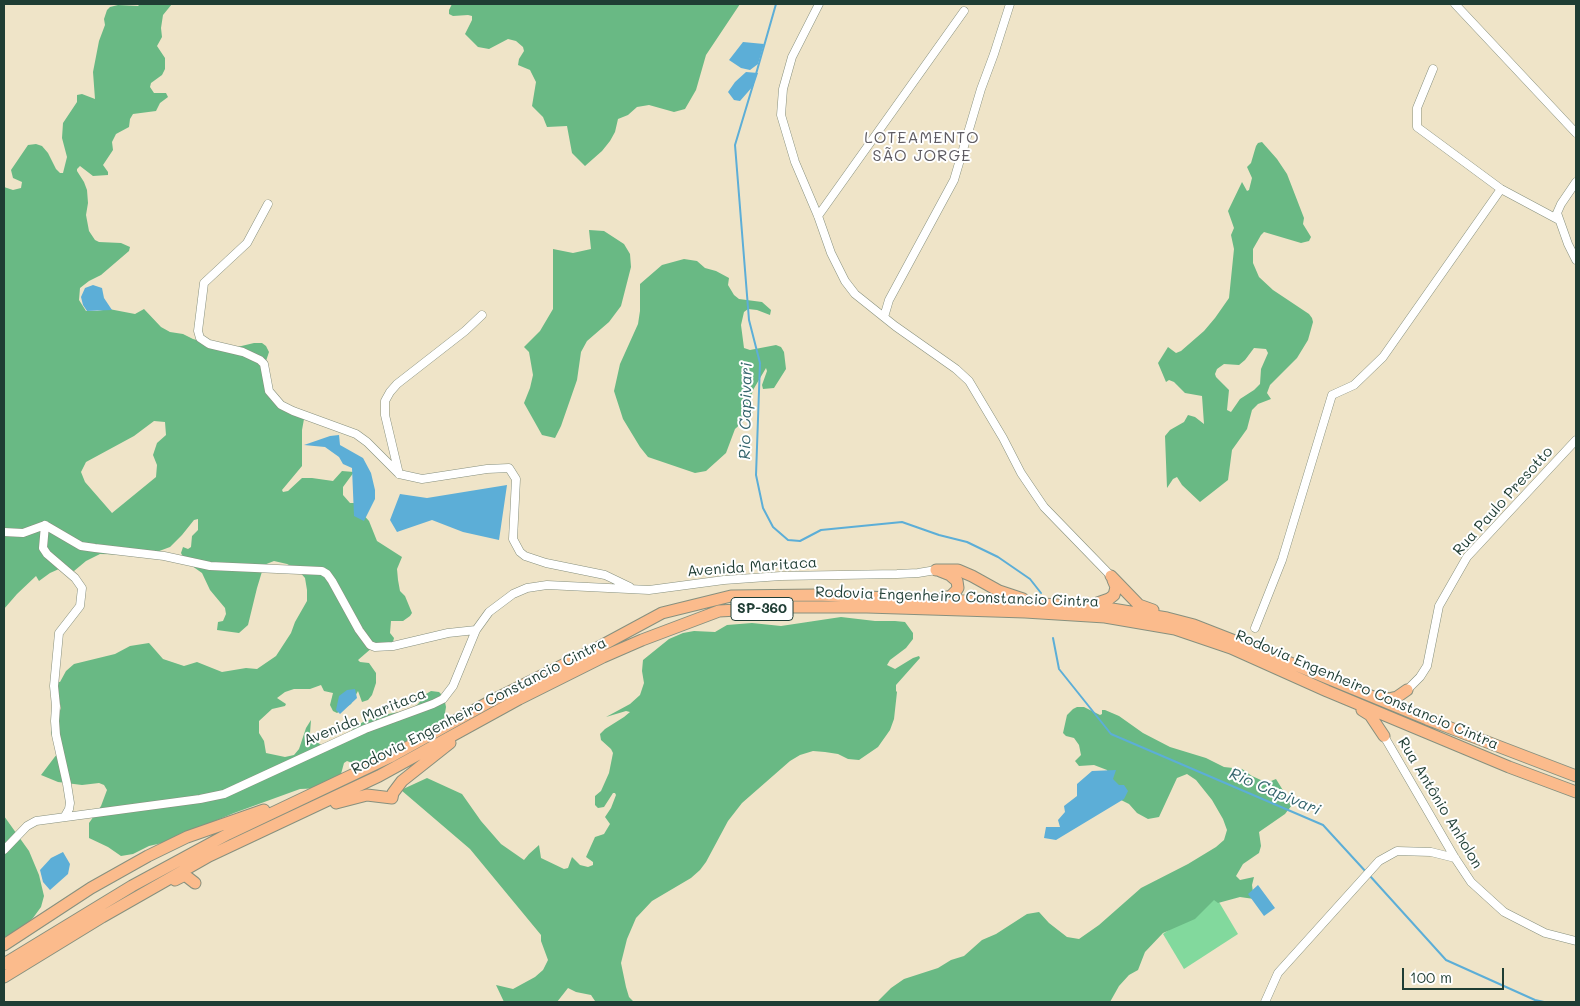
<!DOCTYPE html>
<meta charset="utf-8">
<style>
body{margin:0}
#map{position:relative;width:1580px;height:1006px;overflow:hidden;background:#efe4c8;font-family:Mali,sans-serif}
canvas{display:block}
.frame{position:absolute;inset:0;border:5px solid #1f3d34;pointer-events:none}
.scale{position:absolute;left:1402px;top:968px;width:102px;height:22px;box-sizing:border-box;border:2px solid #1f3d34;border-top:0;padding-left:6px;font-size:15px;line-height:18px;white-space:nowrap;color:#1f3d34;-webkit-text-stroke:4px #fff;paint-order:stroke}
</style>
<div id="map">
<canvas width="1580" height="1006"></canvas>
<div class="frame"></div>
<div class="scale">100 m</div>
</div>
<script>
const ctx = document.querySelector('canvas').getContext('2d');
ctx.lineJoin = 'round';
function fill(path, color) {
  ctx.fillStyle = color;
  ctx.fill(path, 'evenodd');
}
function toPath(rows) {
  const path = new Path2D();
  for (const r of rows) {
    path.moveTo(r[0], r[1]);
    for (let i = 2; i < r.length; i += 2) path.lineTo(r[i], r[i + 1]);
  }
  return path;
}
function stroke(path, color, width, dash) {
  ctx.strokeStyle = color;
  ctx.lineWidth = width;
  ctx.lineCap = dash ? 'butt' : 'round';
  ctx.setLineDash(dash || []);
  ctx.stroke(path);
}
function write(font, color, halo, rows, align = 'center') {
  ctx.font = font + ' Mali,sans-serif';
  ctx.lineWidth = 4;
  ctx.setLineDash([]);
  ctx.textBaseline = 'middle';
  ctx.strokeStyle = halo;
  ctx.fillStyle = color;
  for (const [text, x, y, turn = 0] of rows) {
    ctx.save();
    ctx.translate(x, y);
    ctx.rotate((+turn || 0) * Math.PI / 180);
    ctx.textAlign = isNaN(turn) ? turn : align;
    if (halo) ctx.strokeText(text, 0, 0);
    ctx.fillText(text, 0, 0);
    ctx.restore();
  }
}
const green = toPath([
 [1216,897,1238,934,1184,969,1163,934]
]);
const forest = toPath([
 [140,4,172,4,163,15,161,28,162,37,157,46,165,58,165,69,162,75,151,83,150,87,154,93,166,93,168,97,160,103,156,111,133,114,130,119,129,127,116,134,112,142,113,150,103,165,108,172,108,175,93,176,80,166,77,169,77,171,84,182,87,190,88,203,86,215,89,231,95,240,99,242,121,243,130,247,129,251,101,275,89,281,80,288,79,300,86,311,97,311,109,309,135,314,144,309,161,327,170,332,183,334,193,339,229,349,254,343,262,343,266,346,269,352,266,361,266,374,276,397,304,419,302,430,302,466,282,490,283,492,288,491,302,478,312,478,333,481,342,471,354,472,343,487,343,495,350,503,358,503,360,511,369,521,377,541,402,557,397,569,398,580,400,591,405,596,412,613,410,616,403,621,391,621,390,633,394,638,393,642,373,647,358,660,360,662,369,663,376,673,376,683,372,695,368,700,362,702,358,691,351,704,337,713,333,711,330,705,333,693,324,691,321,685,310,689,294,689,285,692,277,698,286,704,285,706,272,709,259,721,259,733,264,741,266,753,285,757,294,755,299,749,306,728,311,720,310,733,312,739,326,748,338,744,355,727,363,722,383,715,410,710,418,704,426,694,431,691,439,692,444,697,446,707,444,719,450,722,407,742,392,746,368,763,355,764,347,761,344,763,341,774,323,788,300,789,234,813,162,843,149,846,133,854,121,856,108,847,89,838,89,823,101,806,107,790,104,785,99,783,82,785,58,782,41,775,57,754,51,732,61,708,54,681,60,682,66,671,74,664,115,654,130,646,149,643,163,659,184,666,197,662,222,672,246,668,257,669,276,656,291,633,295,622,307,601,307,590,305,578,297,569,287,564,274,561,264,565,257,588,248,625,239,633,217,630,218,622,223,621,226,614,225,608,210,590,202,573,185,561,181,553,183,547,188,549,191,547,192,536,198,530,198,519,194,520,182,535,170,547,154,553,138,555,100,554,86,561,74,571,59,569,50,573,39,581,36,576,17,594,4,609,4,187,13,190,21,188,22,182,13,178,11,170,28,145,36,144,42,146,48,153,56,169,60,173,63,173,67,157,62,138,63,123,77,102,77,95,82,94,95,99,93,72,99,41,105,25,104,19,107,10,110,7,118,5,138,6],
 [154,421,165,422,166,435,157,443,153,455,157,465,156,477,112,513,85,482,81,472,86,462,134,436],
 [452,4,740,4,706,55,696,90,685,109,674,112,649,105,637,107,628,115,618,119,615,132,610,141,602,151,585,166,572,153,567,126,547,127,543,117,532,106,536,82,530,70,518,65,519,59,524,51,523,47,516,41,508,39,489,49,478,47,465,34,472,20,472,16,468,15,453,16,449,14,449,10],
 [1262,142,1277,159,1287,174,1304,218,1303,224,1311,237,1309,241,1301,243,1264,232,1261,235,1253,249,1253,263,1259,277,1273,290,1309,314,1312,318,1313,322,1308,340,1297,358,1270,385,1267,393,1271,399,1258,404,1252,410,1247,429,1232,450,1228,480,1200,502,1182,485,1177,477,1173,479,1167,488,1165,436,1170,430,1184,422,1188,415,1195,417,1204,424,1202,396,1185,393,1174,382,1169,380,1166,382,1158,363,1168,347,1176,353,1181,351,1204,331,1215,318,1229,298,1234,249,1231,235,1234,228,1228,211,1242,182,1247,191,1249,190,1252,178,1247,167,1251,163,1256,146,1258,143],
 [1254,348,1266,349,1268,353,1261,369,1260,384,1254,390,1240,399,1231,412,1227,410,1229,390,1216,377,1215,374,1217,369,1224,364,1239,365,1245,360],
 [589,230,604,231,624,244,630,254,631,267,621,306,609,322,587,341,581,352,577,380,561,426,555,438,542,435,524,403,530,388,533,375,529,352,524,347,540,331,553,309,553,249,573,253,591,249],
 [684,259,697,261,705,268,716,271,729,278,728,285,734,295,739,299,762,302,771,310,770,315,757,310,748,309,744,312,741,325,744,348,750,350,776,345,781,347,784,352,786,369,774,388,763,389,762,385,767,371,766,368,753,390,749,404,753,413,735,429,726,453,706,471,695,473,648,457,640,447,623,419,614,391,620,364,638,324,640,311,640,284,662,265],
 [841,617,875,621,895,621,905,622,913,633,913,639,906,648,890,660,887,665,895,669,913,658,919,656,920,658,896,685,896,691,897,692,894,719,890,730,878,747,859,760,848,759,838,754,825,752,813,751,800,755,790,761,742,803,728,821,706,862,700,870,691,878,652,901,636,918,627,939,621,963,626,987,629,997,634,1002,598,1002,595,1001,591,995,576,992,568,988,557,1002,504,1002,496,985,513,989,535,977,543,970,548,960,541,941,541,935,470,849,401,790,427,778,462,794,481,821,501,844,524,860,529,854,539,845,541,858,564,869,568,868,572,857,580,865,588,867,593,865,593,862,586,857,595,837,604,834,610,824,605,817,611,808,616,795,615,793,613,793,604,807,598,808,595,805,595,796,601,791,609,773,613,753,611,749,601,740,600,734,605,729,624,717,630,712,626,711,606,717,630,704,640,695,644,683,642,671,643,660,669,639,683,633,694,631,715,632,727,625,752,623,781,626],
 [1077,707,1084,707,1100,715,1102,714,1102,710,1105,710,1119,716,1143,733,1170,747,1206,758,1224,767,1242,769,1252,776,1263,781,1271,781,1276,779,1292,805,1285,814,1259,832,1261,846,1259,853,1243,864,1236,876,1240,880,1254,877,1252,885,1254,899,1240,897,1218,903,1214,900,1195,919,1163,933,1145,952,1138,970,1129,975,1119,986,1110,1002,877,1002,891,988,904,979,938,968,951,960,964,956,982,940,996,934,1027,914,1039,912,1049,923,1067,937,1079,939,1099,925,1141,888,1188,864,1216,847,1224,840,1227,830,1223,819,1212,800,1196,780,1187,774,1177,778,1159,817,1148,819,1137,813,1129,804,1119,799,1107,770,1094,765,1079,766,1075,761,1081,755,1079,745,1074,738,1066,736,1063,733,1067,715,1073,709],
 [4,816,29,851,39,875,44,896,41,907,33,918,17,932,4,940]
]);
const water = toPath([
 [743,42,764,44,758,64,750,70,741,68,729,60],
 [746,72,758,73,754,85,740,101,734,100,728,92,735,82],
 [93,285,102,288,104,298,112,310,87,311,83,305,81,297,85,288],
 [339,435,340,445,363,458,371,473,375,490,375,499,364,521,354,516,352,468,343,464,339,457,325,447,304,445,330,436],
 [507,485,499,540,463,532,432,520,397,532,390,520,400,494,427,498],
 [355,689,357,698,340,714,336,710,339,696,347,690],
 [1116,770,1113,779,1119,785,1124,785,1128,791,1124,799,1056,840,1044,838,1046,827,1060,827,1058,820,1065,812,1064,806,1077,796,1077,784,1092,771],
 [63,852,70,864,68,874,50,890,43,882,40,870,51,858],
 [1258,885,1275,908,1264,916,1248,894]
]);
const stream = toPath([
 [756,74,776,4],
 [753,85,735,145,749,320,760,363,756,475,763,508,773,527,788,540,800,541,821,530,902,522,939,535,967,542,998,557,1030,579,1041,593],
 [1053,638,1059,669,1111,734,1323,825,1367,873],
 [1370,876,1446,960,1535,1000,1544,1002]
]);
const minor = toPath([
 [819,4,792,57,783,89,781,115,795,162,818,216,831,253,845,281,855,294,895,326,956,369,969,381,1003,438,1021,473,1044,507,1111,576],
 [1455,4,1576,133],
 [1433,69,1417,108,1417,127,1501,189,1559,220],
 [1576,182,1561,204,1557,213,1568,244,1576,260],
 [268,204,247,243,204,283,198,331,200,338,209,344,243,352,260,360,264,364,269,391,281,405,293,411,356,434,367,442,399,474,422,479,487,469,509,468,516,479,513,539,520,552,525,556,546,563,605,575,630,587],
 [818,216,964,11],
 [884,317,889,300,954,180,981,89,994,54,1010,4],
 [399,474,385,415,385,401,390,392,397,384,465,331,482,315],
 [45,525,81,546,95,548,164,556,210,566,322,571,327,574,332,581,359,630,370,645,375,647,393,646,448,633,476,630],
 [45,525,43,548,47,554,75,578,82,588,80,606,59,633,54,686,56,706,55,721,56,735,67,784,70,803,69,809,65,816],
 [4,532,23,533,45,525],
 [1255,628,1282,560,1332,395,1354,385,1383,357,1501,189],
 [1407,690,1420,677,1427,666,1439,606,1467,557,1576,440],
 [1384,736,1455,858,1471,882,1504,912,1545,933,1576,941],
 [4,850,27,826,36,821,200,799,224,794,365,729,433,704,443,699,453,686,476,630,489,612,513,594,527,588,547,585,649,590,724,580,781,576,897,574,918,573,936,570],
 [1265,1002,1278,973,1379,861,1397,851,1431,852,1455,858]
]);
const highway = toPath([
 [936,570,958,570,972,576,999,591,1023,599],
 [940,571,950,575,957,581,958,588,956,591,951,596,943,598],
 [1111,576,1139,605,1153,610],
 [1092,605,1109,599,1114,595,1116,587,1113,580],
 [1382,697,1388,699,1397,697,1407,690],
 [1362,710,1370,715,1384,736],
 [336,803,367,795,392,798,393,793,402,781,450,743],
 [175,880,183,876,186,876,195,883],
 [4,945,91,888,148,856,187,837,264,810],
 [4,964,132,886,228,834,392,756,491,701,599,647,662,613,731,596,816,595,1043,604,1112,609,1167,618,1194,625,1271,655,1427,719,1576,776],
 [4,977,102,917,209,856,379,776,519,699,603,657,642,640,719,611,793,607,867,607,1025,612,1105,617,1175,629,1231,648,1327,691,1509,767,1576,792]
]);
const shields = [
 [762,609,62]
];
const shieldNames = [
 ["SP-360",762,609]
];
const streetNames = [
 ["Rua Paulo Presotto",1503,501,-48],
 ["Avenida Maritaca",752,567,-4],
 ["Rodovia Engenheiro Constancio Cintra",957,597,2],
 ["Rodovia Engenheiro Constancio Cintra",1367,690,23],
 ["Rodovia Engenheiro Constancio Cintra",479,706,-27],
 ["Avenida Maritaca",365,717,-22],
 ["Rua Antônio Anholon",1440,803,59]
];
const neighbourhoodNames = [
 ["LOTEAMENTO",922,138],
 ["SÃO JORGE",922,156]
];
const waterNames = [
 ["Rio Capivari",746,411,-89],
 ["Rio Capivari",1275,792,23]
];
fill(green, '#82d99d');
fill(forest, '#69b984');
fill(water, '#5caed7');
stroke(stream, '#5caed7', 2);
stroke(minor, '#87907e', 9);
stroke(highway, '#87907e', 13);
stroke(minor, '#fff', 8);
stroke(highway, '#fbbb8c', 11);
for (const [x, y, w] of shields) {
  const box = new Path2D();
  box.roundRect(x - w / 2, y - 11.5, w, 23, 4);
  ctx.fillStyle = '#fff';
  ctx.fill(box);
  stroke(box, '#1f3d34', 1);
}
write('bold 14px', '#1f3d34', null, shieldNames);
write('15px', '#1f3d34', '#fff', streetNames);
ctx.letterSpacing = '1px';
write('16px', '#5e5b62', '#fff', neighbourhoodNames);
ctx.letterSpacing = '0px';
write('italic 16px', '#34656d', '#fff', waterNames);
</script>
